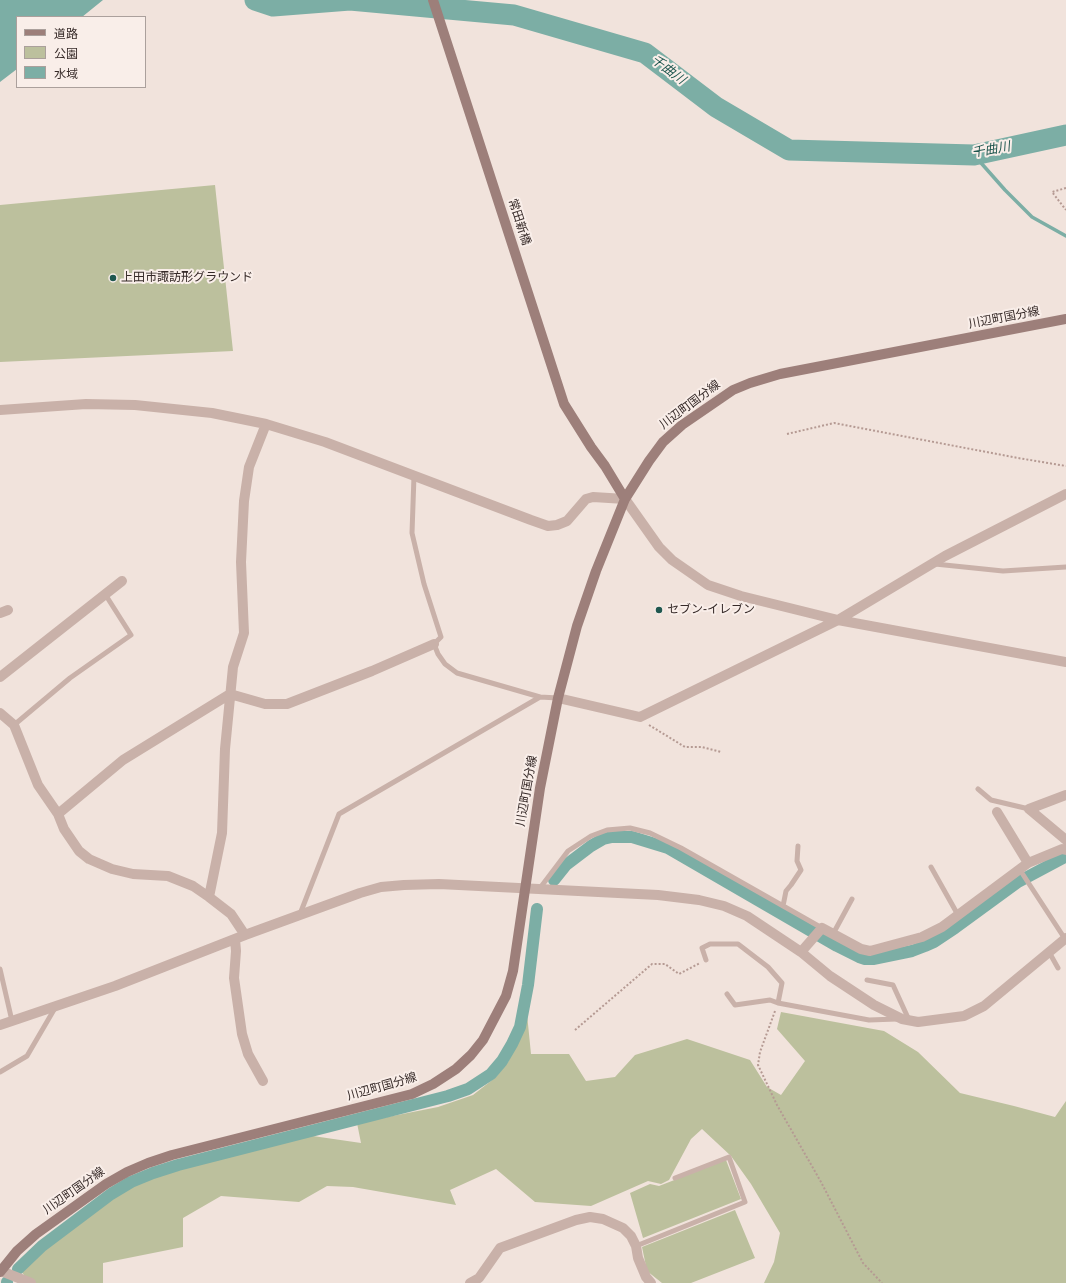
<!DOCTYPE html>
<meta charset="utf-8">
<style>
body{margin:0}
#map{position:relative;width:1066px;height:1283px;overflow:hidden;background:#f1e3dc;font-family:Helvetica,"Noto Sans JP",sans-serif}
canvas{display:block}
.legend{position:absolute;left:16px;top:16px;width:130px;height:72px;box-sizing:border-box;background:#f9eee9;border:1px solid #aba09c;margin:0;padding:5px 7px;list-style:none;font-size:12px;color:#362a28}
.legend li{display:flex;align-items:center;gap:8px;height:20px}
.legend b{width:20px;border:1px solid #aba09c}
</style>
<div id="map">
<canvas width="1066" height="1283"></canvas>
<ul class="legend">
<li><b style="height:5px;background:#9d7f7a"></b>道路</li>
<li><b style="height:11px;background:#bcc09d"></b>公園</li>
<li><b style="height:11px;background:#7caea5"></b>水域</li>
</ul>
</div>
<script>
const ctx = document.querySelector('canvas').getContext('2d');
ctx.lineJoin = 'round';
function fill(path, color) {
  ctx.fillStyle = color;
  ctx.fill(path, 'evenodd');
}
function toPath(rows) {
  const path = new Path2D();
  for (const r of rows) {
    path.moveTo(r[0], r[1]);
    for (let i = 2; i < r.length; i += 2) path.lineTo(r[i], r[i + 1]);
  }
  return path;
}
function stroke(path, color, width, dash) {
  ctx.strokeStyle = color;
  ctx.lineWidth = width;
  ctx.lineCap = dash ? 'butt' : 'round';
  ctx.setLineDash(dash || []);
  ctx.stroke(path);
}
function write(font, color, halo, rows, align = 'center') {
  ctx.font = font + ' Helvetica,"Noto Sans JP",sans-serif';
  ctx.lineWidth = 4;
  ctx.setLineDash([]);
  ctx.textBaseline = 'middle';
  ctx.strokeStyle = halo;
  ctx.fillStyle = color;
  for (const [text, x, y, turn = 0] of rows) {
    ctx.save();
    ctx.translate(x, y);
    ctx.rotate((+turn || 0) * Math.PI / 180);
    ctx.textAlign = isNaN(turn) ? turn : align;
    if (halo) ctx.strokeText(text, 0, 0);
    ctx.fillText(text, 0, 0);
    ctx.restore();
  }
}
const green = toPath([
 [215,185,233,351,0,362,0,205],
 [781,1012,884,1031,918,1052,960,1093,1014,1106,1055,1117,1066,1101,1066,1283,764,1283,774,1262,780,1233,751,1184,731,1156,702,1129,691,1139,669,1180,661,1184,648,1181,591,1206,535,1202,496,1169,450,1190,456,1205,353,1187,327,1186,299,1202,221,1196,183,1218,183,1247,103,1263,103,1283,30,1283,21,1271,32,1258,44,1248,113,1195,132,1184,154,1175,178,1167,306,1135,361,1143,357,1123,438,1107,473,1095,496,1077,508,1062,516,1045,527,1014,531,1054,569,1054,586,1081,615,1077,635,1055,687,1039,750,1060,767,1087,781,1095,805,1061,777,1029],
 [726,1160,741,1199,643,1238,630,1193,650,1184,659,1186],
 [735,1210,755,1258,691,1283,662,1283,647,1271,642,1247]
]);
const water = toPath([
 [0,0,103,0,82,17,17,17,17,69,0,82]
]);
const stream = toPath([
 [974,155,1005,190,1032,217,1066,236]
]);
const canal = toPath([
 [554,880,566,865,591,846,603,839,612,837,632,837,668,848,837,946,859,957,865,959,873,959,912,951,925,946,934,942,955,928,1018,882,1063,858],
 [18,1269,42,1246,111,1194,131,1182,153,1173,178,1165,448,1096,468,1089,491,1074,502,1061,512,1044,520,1027,528,985,537,909],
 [7,1283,7,1282]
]);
const river = toPath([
 [255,0,273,6,350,0,514,15,645,53,716,107,789,150,974,155,1066,135]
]);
const path = toPath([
 [1066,188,1052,192,1066,210],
 [787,434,834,423,1018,458,1066,466],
 [649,725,685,747,702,747,721,752],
 [775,1011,760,1052,758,1065,777,1105,821,1182,863,1263,882,1283],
 [575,1030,652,964,665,964,679,974,700,963]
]);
const lane = toPath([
 [414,476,412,533,424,584,441,637,434,644,438,654,445,664,457,673,540,697],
 [935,564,1003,571,1066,567],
 [14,725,70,678,131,635,105,594],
 [978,789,991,800,1029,809],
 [931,867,958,915],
 [1020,870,1065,939],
 [540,888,568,851,591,836,607,830,630,828,650,833,681,848,822,928],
 [783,906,786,891,791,885,801,870,797,861,798,846],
 [300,914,339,814,540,697,558,698],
 [833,934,852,899],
 [1049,952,1058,968],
 [706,960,702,948,710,944,738,944,768,967,782,983,778,1003],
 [0,969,12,1021],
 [867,980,893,985,909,1020],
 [727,994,735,1005,770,1000,778,1003,869,1020,897,1019],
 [0,1072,27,1056,55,1008],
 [636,1246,745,1202,729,1157,675,1178]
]);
const street = toPath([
 [0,410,86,404,135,405,212,413,266,424,325,442,531,520,548,526,557,525,567,521,586,499,593,497,625,499,659,547,672,560,708,585,741,596,838,620,1066,662],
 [0,613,8,610],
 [0,677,122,581],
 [558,698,640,717,838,620,945,556,1066,494],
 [0,713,14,725,38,785,58,814,64,829,79,851,89,859,112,869,133,874,168,876,193,886,209,897,231,914,245,935],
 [1066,795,1029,809,1066,840],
 [997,812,1028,863],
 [58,814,123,760,230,694,265,704,287,704,372,671,434,644],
 [209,897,222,833,225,749,233,667,244,633,241,562,244,501,249,467,266,424],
 [235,939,236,951,234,978,242,1034,248,1054,263,1081],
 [801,952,822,928,861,949,870,951,922,937,942,927,1028,863,1062,849,1066,850],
 [0,1025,115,986,245,935,360,893,381,887,404,885,439,884,658,895,699,900,724,906,747,916,801,952,830,976,874,1005,902,1019,918,1022,964,1016,984,1006,1066,938],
 [1,1271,31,1283],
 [470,1283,479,1278,500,1248,576,1220,590,1217,603,1219,623,1228,631,1236,636,1246,638,1258,646,1277,651,1283]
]);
const secondary = toPath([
 [433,0,564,404,591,447,605,466,625,499],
 [0,1272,17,1251,36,1234,106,1184,127,1172,148,1163,172,1155,412,1094,433,1084,456,1069,471,1055,483,1040,506,996,513,971,540,788,558,698,577,626,596,571,625,499,649,461,663,442,682,425,733,390,750,383,780,374,1066,319]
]);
const markers = [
 [113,278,4,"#1f574f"],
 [659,610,4,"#1f574f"]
];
const streetNames = [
 ["常田新橋",519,222,72],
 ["川辺町国分線",1004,318,-11],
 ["川辺町国分線",690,405,-37],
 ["川辺町国分線",527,791,-80],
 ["川辺町国分線",382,1087,-16],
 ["川辺町国分線",74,1191,-35]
];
const poiNames = [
 ["上田市諏訪形グラウンド",121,278],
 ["セブン-イレブン",667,610]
];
const waterNames = [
 ["千曲川",668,70,37],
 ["千曲川",991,150,-10]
];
fill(green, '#bcc09d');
fill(water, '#7caea5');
stroke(stream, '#7caea5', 3.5);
stroke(canal, '#7caea5', 12);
stroke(river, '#7caea5', 21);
stroke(path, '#b59a93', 2, [2, 2]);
stroke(lane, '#c9b1a9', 5);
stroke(street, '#c9b1a9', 10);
stroke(secondary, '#9d7f7a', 10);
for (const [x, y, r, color] of markers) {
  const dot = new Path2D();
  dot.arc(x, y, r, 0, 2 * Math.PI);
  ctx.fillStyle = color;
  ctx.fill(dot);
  stroke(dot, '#f9eee9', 1.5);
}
write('12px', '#362a28', '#f9eee9', streetNames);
write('12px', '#362a28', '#f9eee9', poiNames, 'left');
write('italic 13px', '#1f574f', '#f9eee9', waterNames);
</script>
